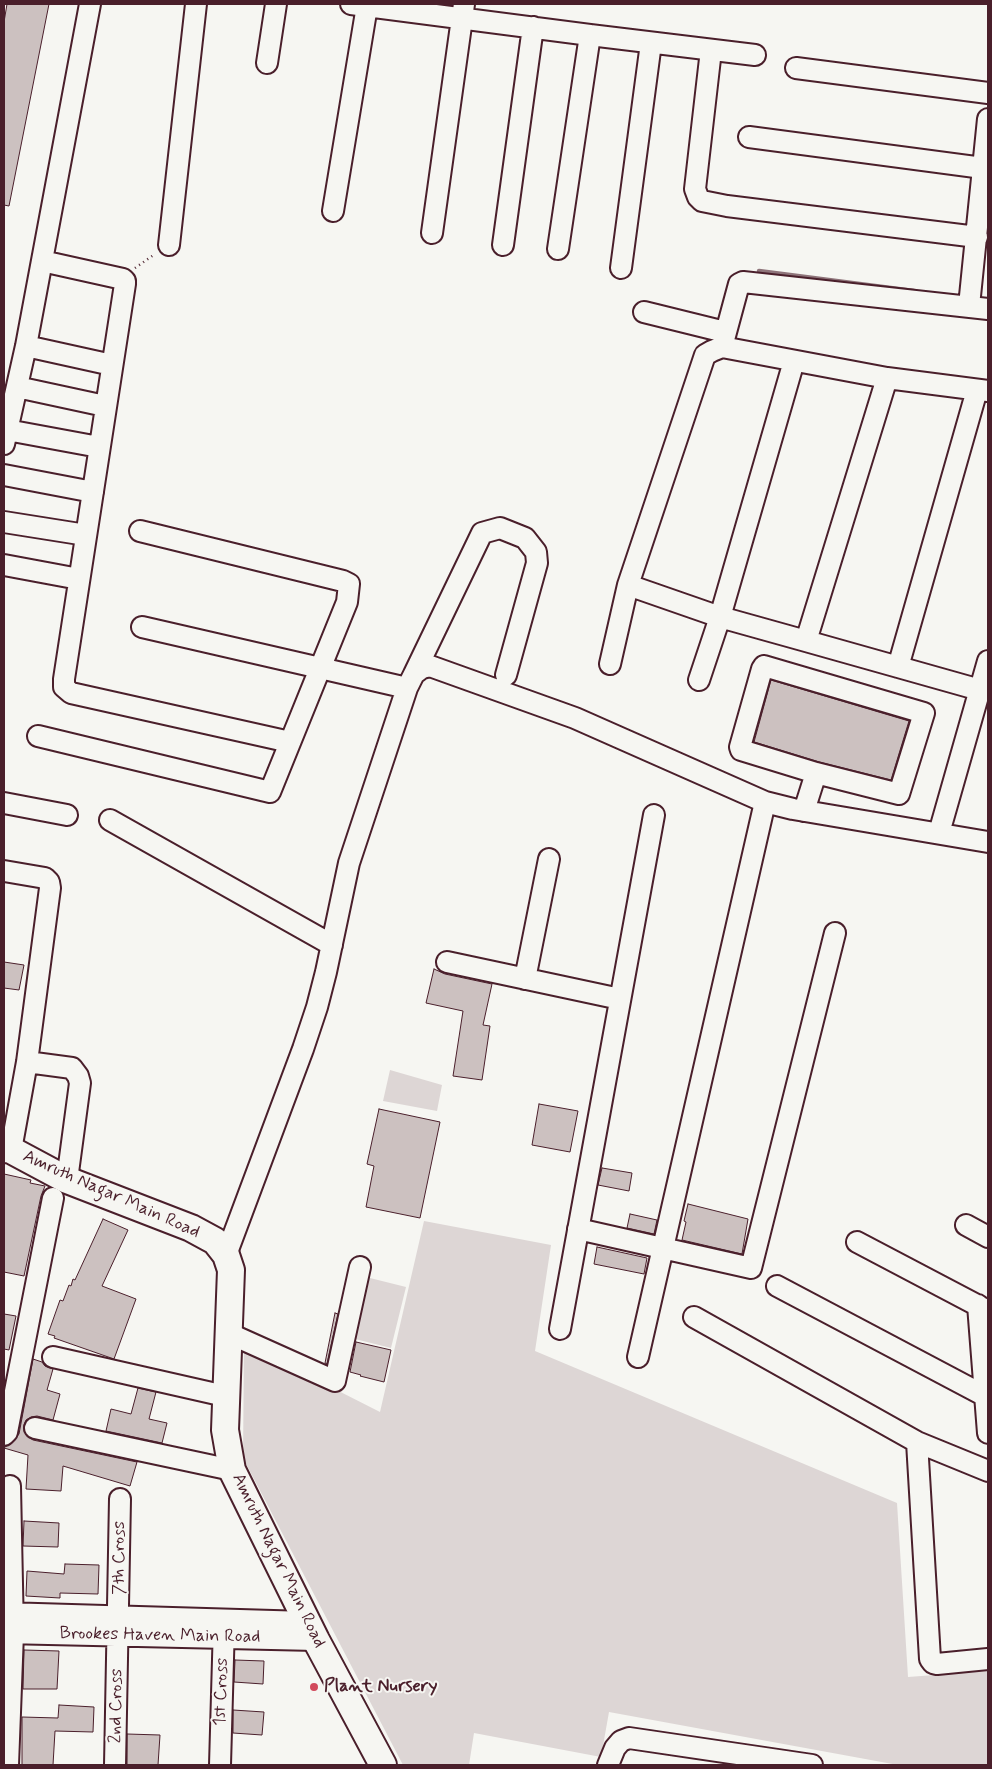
<!DOCTYPE html>
<style>
body{margin:0}
#map{position:relative;width:992px;height:1769px;overflow:hidden;background:#f6f6f2;font-family:Mynerve,sans-serif}
canvas{display:block}
.frame{position:absolute;inset:0;border:5px solid #4a1f2b;pointer-events:none}
</style>
<div id="map">
<canvas width="992" height="1769"></canvas>
<div class="frame"></div>
</div>
<script>
const ctx = document.querySelector('canvas').getContext('2d');
ctx.lineJoin = 'round';
function fill(path, color) {
  ctx.fillStyle = color;
  ctx.fill(path, 'evenodd');
}
function toPath(rows) {
  const path = new Path2D();
  for (const r of rows) {
    path.moveTo(r[0], r[1]);
    for (let i = 2; i < r.length; i += 2) path.lineTo(r[i], r[i + 1]);
  }
  return path;
}
function stroke(path, color, width, dash) {
  ctx.strokeStyle = color;
  ctx.lineWidth = width;
  ctx.lineCap = dash ? 'butt' : 'round';
  ctx.setLineDash(dash || []);
  ctx.stroke(path);
}
function write(font, color, halo, rows, align = 'center') {
  ctx.font = font + ' Mynerve,sans-serif';
  ctx.lineWidth = 4;
  ctx.setLineDash([]);
  ctx.textBaseline = 'middle';
  ctx.strokeStyle = halo;
  ctx.fillStyle = color;
  for (const [text, x, y, turn = 0] of rows) {
    ctx.save();
    ctx.translate(x, y);
    ctx.rotate((+turn || 0) * Math.PI / 180);
    ctx.textAlign = isNaN(turn) ? turn : align;
    if (halo) ctx.strokeText(text, 0, 0);
    ctx.fillText(text, 0, 0);
    ctx.restore();
  }
}
const green = toPath([
 [390,1070,442,1085,437,1111,383,1101],
 [424,1221,551,1245,535,1351,897,1503,908,1677,988,1671,988,1765,898,1765,609,1712,601,1757,474,1733,469,1765,403,1765,243,1458,244,1343,380,1412],
 [366,1277,406,1287,391,1348,351,1338]
]);
const stream = toPath([
 [759,271,914,291]
]);
const building = toPath([
 [7,4,49,4,9,206,4,205,4,22,7,4],
 [771,680,909,721,891,780,819,762,754,742,771,680],
 [4,962,24,965,19,990,4,988,4,962],
 [434,969,445,974,492,984,483,1025,490,1026,482,1080,453,1076,463,1011,426,1003,434,969],
 [539,1104,578,1111,570,1152,532,1145,539,1104],
 [379,1109,440,1122,420,1218,366,1207,374,1166,367,1164,379,1109],
 [602,1168,632,1173,629,1191,598,1185,602,1168],
 [4,1174,31,1180,30,1183,45,1186,41,1196,24,1276,4,1272,4,1174],
 [688,1204,748,1219,742,1254,682,1240,686,1222,684,1221,688,1204],
 [630,1214,657,1220,654,1234,627,1228,630,1214],
 [103,1219,128,1230,102,1286,136,1299,114,1359,54,1338,55,1336,48,1334,60,1300,63,1301,69,1285,71,1286,73,1279,75,1280,103,1219],
 [597,1247,647,1258,644,1274,594,1264,597,1247],
 [335,1313,338,1314,327,1364,325,1363,335,1313],
 [4,1314,16,1316,9,1350,4,1349,4,1314],
 [356,1342,391,1350,384,1382,360,1376,361,1375,350,1372,356,1342],
 [33,1359,42,1362,45,1366,53,1369,47,1390,60,1394,53,1420,37,1416,31,1417,26,1420,24,1425,24,1431,27,1436,33,1440,137,1462,130,1486,63,1466,61,1491,26,1489,28,1455,4,1448,5,1447,12,1443,19,1434,33,1359],
 [138,1388,156,1392,149,1419,167,1423,162,1443,106,1431,111,1409,131,1414,138,1388],
 [24,1521,59,1523,58,1547,23,1546,24,1521],
 [65,1564,99,1565,98,1594,60,1593,60,1598,26,1596,27,1571,64,1574,65,1564],
 [24,1650,59,1651,57,1689,23,1689,24,1650],
 [235,1660,264,1661,263,1684,234,1682,235,1660],
 [59,1705,94,1707,93,1732,55,1731,53,1765,22,1765,22,1717,58,1718,59,1705],
 [233,1710,264,1712,262,1735,233,1733,233,1710],
 [127,1734,160,1735,158,1765,127,1765,127,1734]
]);
const path = toPath([
 [135,268,155,254]
]);
const minor = toPath([
 [351,4,590,35,755,55],
 [711,50,695,189,698,197,702,201,727,206,977,237],
 [267,63,276,4],
 [796,68,988,93],
 [749,137,983,168],
 [333,211,367,6],
 [432,233,464,4],
 [169,245,196,4],
 [503,245,533,27],
 [558,249,590,35],
 [42,261,123,279,125,281,125,284,64,679,64,687,71,693,290,742],
 [621,268,651,43],
 [969,306,988,119],
 [644,312,725,332],
 [26,346,112,365],
 [722,347,739,284,743,282,988,309],
 [887,378,806,641,720,617,628,585,705,355,712,351,722,347,887,378,988,391],
 [17,387,105,406],
 [7,430,99,447],
 [4,444,26,346,90,4],
 [4,475,93,492],
 [4,522,86,535],
 [4,565,79,579],
 [142,627,407,688],
 [806,641,980,690],
 [610,664,628,585],
 [764,666,924,713,899,794,816,773,741,750,740,747,762,669,764,666],
 [898,667,977,390],
 [414,674,482,533,500,528,525,538,536,552,537,563,506,675],
 [699,680,720,617,794,361],
 [38,736,270,792,347,602,349,584,343,581,140,531],
 [4,803,67,815],
 [804,811,816,773],
 [110,820,332,945],
 [939,833,988,661],
 [4,871,45,878,49,882,50,888,27,1062,11,1150],
 [447,962,620,999],
 [525,979,549,859],
 [27,1062,72,1068,78,1076,80,1083,67,1180],
 [966,1225,988,1237],
 [578,1229,751,1268,835,933],
 [857,1242,988,1311],
 [226,1255,303,1049,317,1007,326,972,349,863,407,688,414,674,422,668,430,666,575,718,765,802,793,809,988,842],
 [777,1286,985,1396],
 [978,1305,988,1433],
 [694,1317,917,1442,988,1471],
 [560,1329,654,815],
 [228,1333,335,1381,360,1267],
 [53,1357,225,1396],
 [638,1357,765,802],
 [35,1428,232,1470],
 [4,1435,7,1432,53,1198],
 [917,1442,930,1659,933,1663,937,1664,988,1659],
 [4,1613,307,1622],
 [4,1633,316,1640],
 [8,1765,13,1633,10,1486],
 [115,1765,120,1499],
 [220,1765,224,1624],
 [608,1765,615,1748,621,1741,629,1738,812,1765]
]);
const major = toPath([
 [4,1149,11,1150,67,1180,191,1228,215,1241,226,1255,231,1270,225,1430,232,1470,316,1640,383,1765]
]);
const markers = [
 [314,1687,5,"#d1495b"]
];
const streetNames = [
 ["Amruth Nagar Main Road",111,1195,24],
 ["7th Cross",120,1558,-90],
 ["Amruth Nagar Main Road",278,1561,64],
 ["Brookes Haven Main Road",160,1636,1],
 ["1st Cross",222,1692,-88],
 ["2nd Cross",117,1706,-89]
];
const poiNames = [
 ["Plant Nursery",324,1687]
];
fill(green, '#ddd6d5');
stroke(stream, '#8e747a', 4.5);
fill(building, '#ccc1c0');
stroke(building, '#4a1f2b', 1);
stroke(minor, '#4a1f2b', 24);
stroke(major, '#4a1f2b', 30);
stroke(path, '#4a1f2b', 2.5, [1, 4]);
stroke(minor, '#f6f6f2', 20);
stroke(major, '#f6f6f2', 26);
for (const [x, y, r, color] of markers) {
  const dot = new Path2D();
  dot.arc(x, y, r, 0, 2 * Math.PI);
  ctx.fillStyle = color;
  ctx.fill(dot);
  stroke(dot, '#f6f6f2', 2);
}
write('18px', '#4a1f2b', '#f6f6f2', streetNames);
write('bold 18px', '#4a1f2b', '#f6f6f2', poiNames, 'left');
</script>
